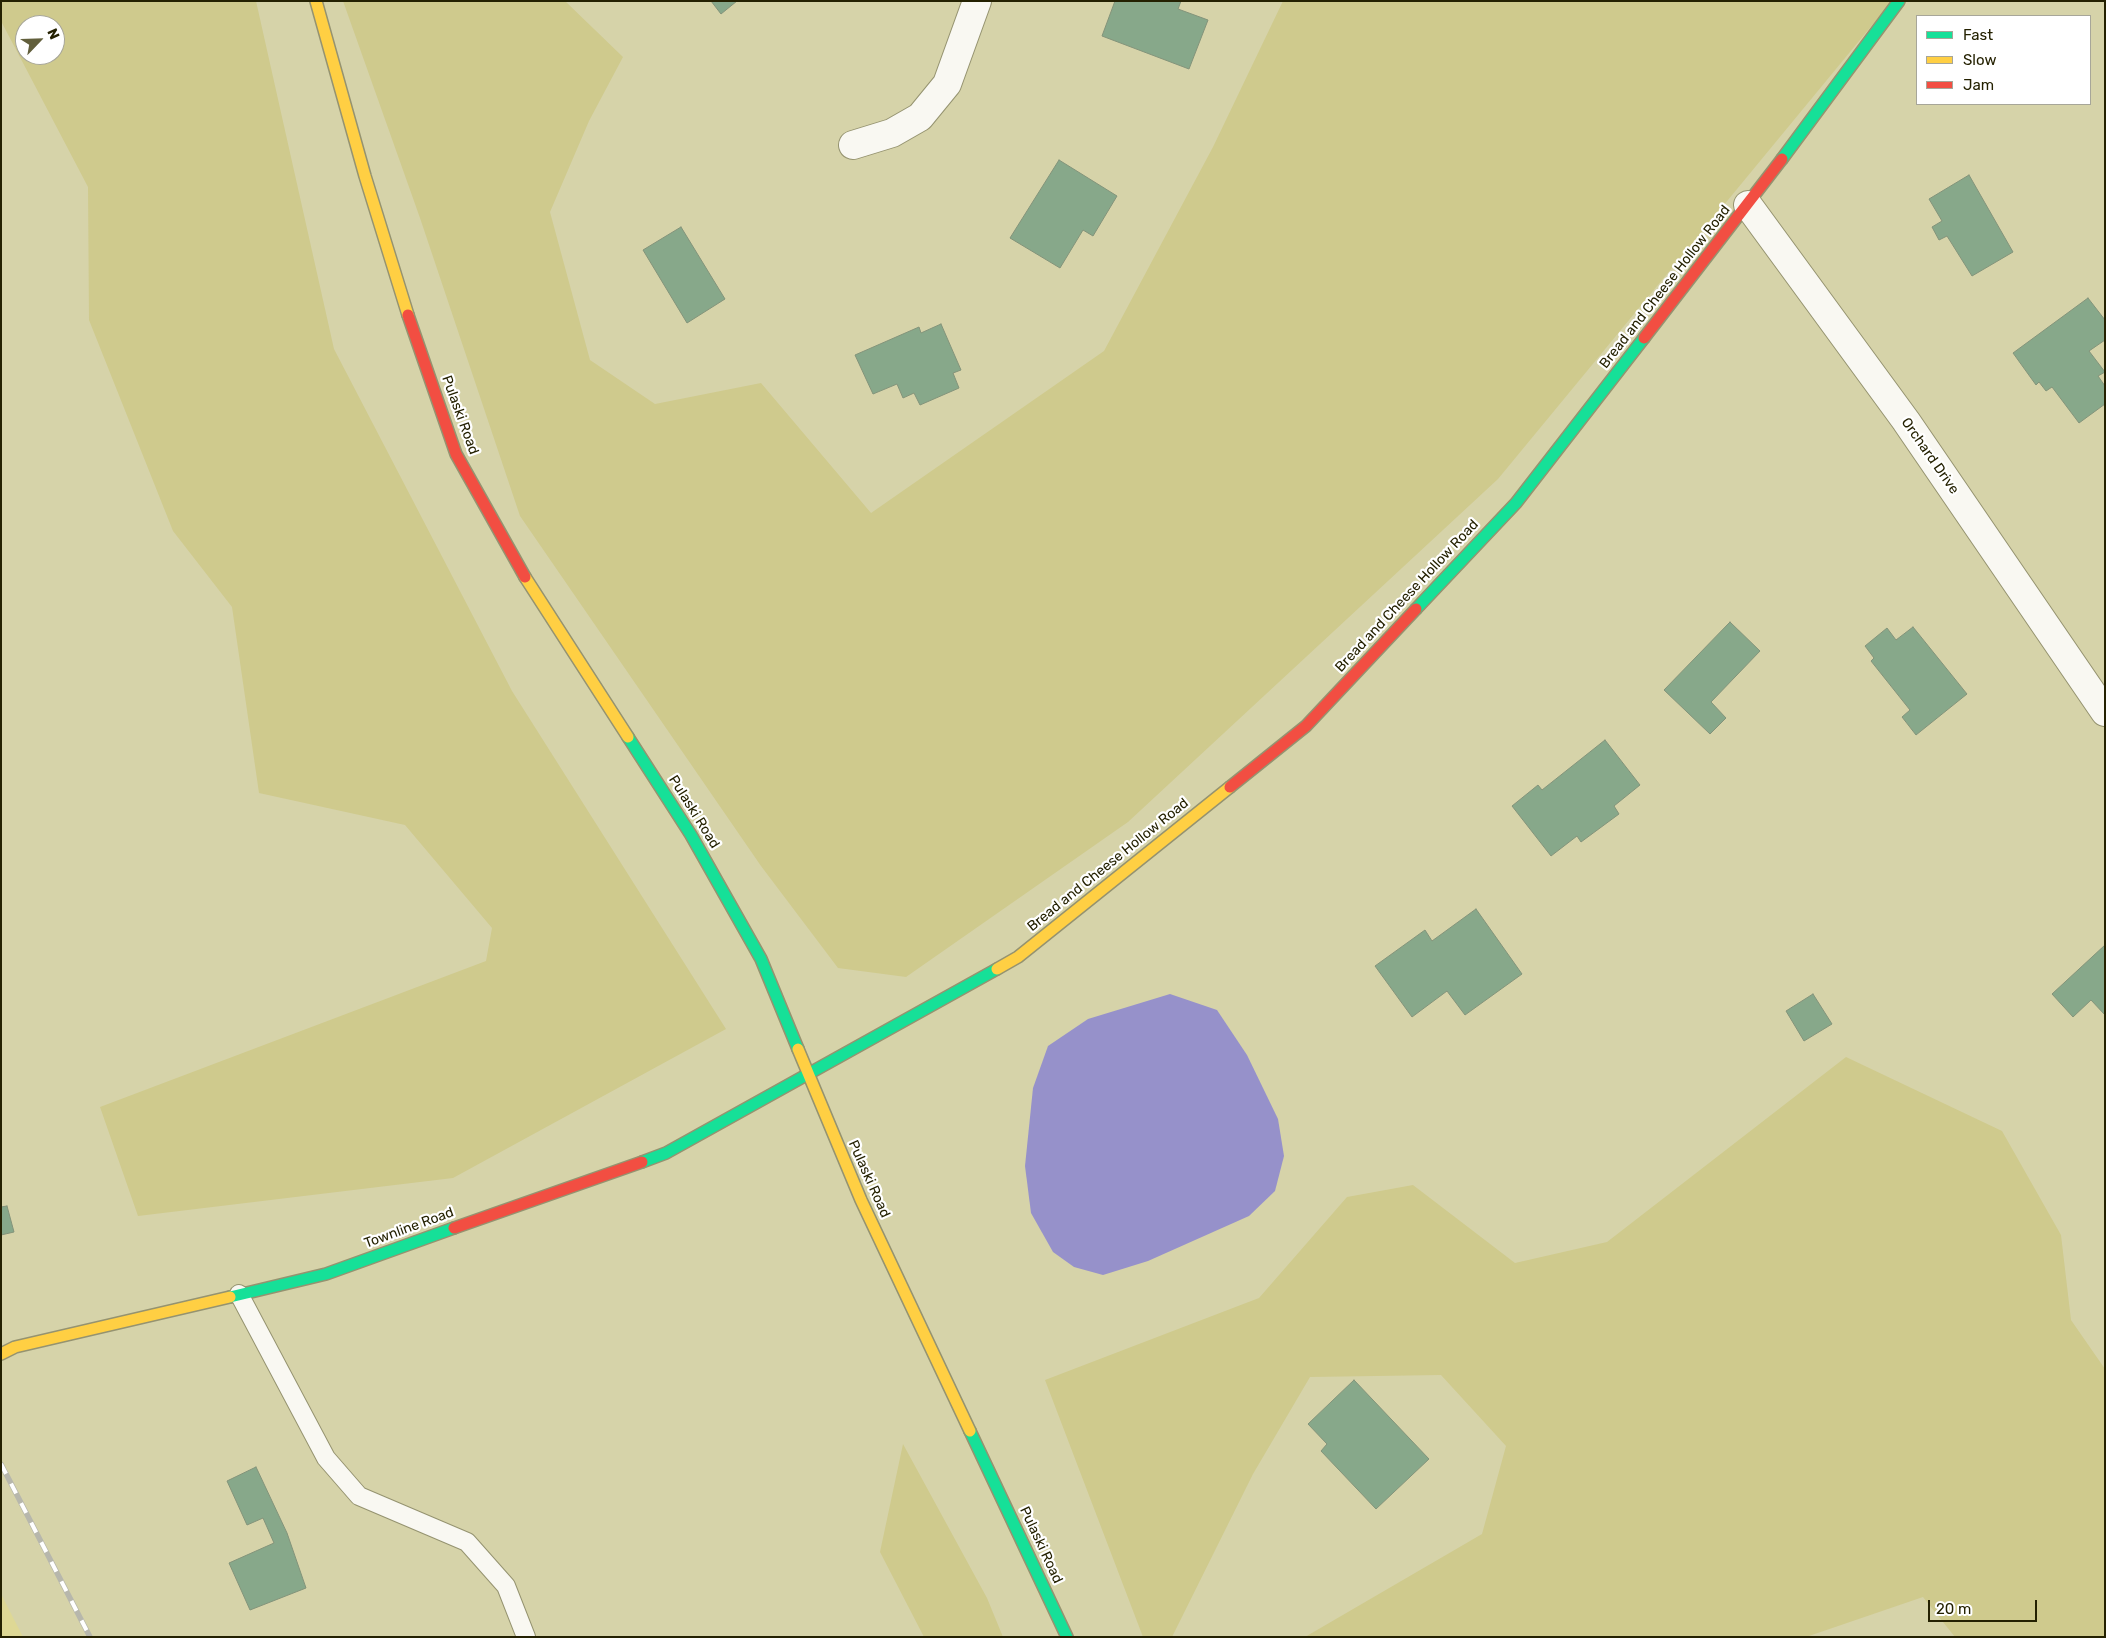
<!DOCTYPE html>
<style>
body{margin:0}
#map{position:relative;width:2106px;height:1638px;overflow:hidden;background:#d6d3a9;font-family:Rubik,sans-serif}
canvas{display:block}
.frame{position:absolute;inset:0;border:2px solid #242101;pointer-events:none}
.legend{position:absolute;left:1916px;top:15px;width:175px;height:90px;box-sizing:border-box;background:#fff;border:1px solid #a7a699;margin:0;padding:6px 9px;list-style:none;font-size:15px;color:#242101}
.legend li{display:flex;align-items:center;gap:10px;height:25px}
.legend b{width:25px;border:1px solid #a7a699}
.north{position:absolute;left:15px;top:15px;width:50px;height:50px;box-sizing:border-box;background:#fff;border:1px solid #a7a699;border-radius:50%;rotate:66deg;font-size:14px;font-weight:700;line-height:20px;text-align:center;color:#242101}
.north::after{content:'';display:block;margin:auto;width:18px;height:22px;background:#625f3c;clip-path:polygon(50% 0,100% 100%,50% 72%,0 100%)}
.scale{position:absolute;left:1928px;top:1600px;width:109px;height:22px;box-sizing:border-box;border:2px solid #242101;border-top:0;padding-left:6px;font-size:15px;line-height:18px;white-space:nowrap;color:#242101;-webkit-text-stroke:4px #fff;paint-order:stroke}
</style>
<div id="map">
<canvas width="2106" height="1638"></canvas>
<div class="frame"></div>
<ul class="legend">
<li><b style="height:6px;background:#16e098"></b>Fast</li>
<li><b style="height:6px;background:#ffcf43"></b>Slow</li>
<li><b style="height:6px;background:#f24e42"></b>Jam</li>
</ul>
<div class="north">N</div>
<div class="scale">20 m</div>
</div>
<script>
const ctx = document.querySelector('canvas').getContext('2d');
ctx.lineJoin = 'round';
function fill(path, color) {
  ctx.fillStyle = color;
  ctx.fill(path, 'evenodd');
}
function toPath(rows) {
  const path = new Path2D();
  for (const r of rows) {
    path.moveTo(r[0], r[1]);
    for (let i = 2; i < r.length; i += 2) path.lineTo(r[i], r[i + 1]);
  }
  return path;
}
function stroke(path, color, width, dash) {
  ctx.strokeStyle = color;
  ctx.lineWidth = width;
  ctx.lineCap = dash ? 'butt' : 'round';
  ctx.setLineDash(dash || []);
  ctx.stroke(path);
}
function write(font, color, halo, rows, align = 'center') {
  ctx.font = font + ' Rubik,sans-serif';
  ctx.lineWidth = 4.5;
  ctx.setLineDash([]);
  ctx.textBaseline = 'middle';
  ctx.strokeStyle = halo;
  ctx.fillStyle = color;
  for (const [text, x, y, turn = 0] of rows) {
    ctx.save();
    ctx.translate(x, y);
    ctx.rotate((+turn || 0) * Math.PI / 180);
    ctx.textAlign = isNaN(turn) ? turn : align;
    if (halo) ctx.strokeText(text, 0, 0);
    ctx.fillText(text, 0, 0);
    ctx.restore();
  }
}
const built = toPath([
 [1,1594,23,1637,1,1637]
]);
const green = toPath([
 [1,1,256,1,334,349,512,691,726,1029,453,1178,138,1216,100,1107,486,961,492,928,405,825,259,793,232,607,173,531,89,320,88,187,1,21],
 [25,25,55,25,55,55,25,55],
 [343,1,565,1,623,57,589,121,550,212,590,360,655,404,761,383,871,513,1104,351,1213,147,1283,1,1892,1,1498,479,1128,822,906,977,838,968,761,866,520,516,420,218],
 [1846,1057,2002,1131,2061,1235,2071,1320,2105,1369,2105,1637,1955,1637,1923,1597,1806,1637,1305,1637,1482,1534,1506,1446,1441,1375,1310,1377,1253,1474,1172,1637,1143,1637,1045,1380,1259,1298,1347,1197,1413,1185,1515,1263,1607,1242],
 [903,1444,987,1598,1003,1637,924,1637,880,1552]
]);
const water = toPath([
 [1170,994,1217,1010,1247,1055,1278,1119,1284,1156,1275,1191,1249,1216,1148,1261,1103,1275,1074,1267,1053,1252,1031,1213,1025,1166,1033,1088,1048,1046,1088,1019]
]);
const building = toPath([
 [711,1,737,1,721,14,711,1],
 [1115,1,1181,1,1178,9,1208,20,1189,69,1102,36,1115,1],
 [1059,160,1117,196,1093,236,1083,230,1060,268,1010,238,1059,160],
 [1969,175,2013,252,1972,276,1947,236,1939,240,1932,227,1942,221,1929,199,1969,175],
 [681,227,725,299,687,323,643,250,681,227],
 [2088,298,2105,320,2105,340,2089,351,2105,372,2098,376,2105,386,2105,404,2079,423,2052,387,2046,391,2039,382,2036,385,2013,353,2088,298],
 [941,324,961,370,953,373,959,388,920,405,914,393,903,398,897,384,873,394,855,355,919,327,921,333,941,324],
 [1730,622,1760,651,1711,702,1726,718,1710,734,1664,690,1730,622],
 [1913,627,1967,694,1916,735,1902,717,1910,710,1871,661,1874,658,1865,646,1887,628,1896,640,1913,627],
 [1605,740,1640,785,1614,806,1619,814,1581,842,1577,836,1551,856,1512,806,1538,785,1542,790,1605,740],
 [1476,909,1522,974,1465,1015,1447,991,1412,1017,1375,966,1425,930,1432,941,1476,909],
 [2105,945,2105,1015,2091,1000,2073,1017,2052,994,2105,945],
 [1813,994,1832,1024,1804,1041,1786,1011,1813,994],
 [7,1206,14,1232,1,1235,1,1207,7,1206],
 [1354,1380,1429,1459,1376,1509,1321,1451,1327,1444,1308,1424,1354,1380],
 [256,1467,287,1533,306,1588,250,1610,229,1563,274,1543,263,1518,247,1525,227,1481,256,1467]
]);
const lane = toPath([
 [239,1294,326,1458,359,1496,467,1542,506,1586,526,1637]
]);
const street = toPath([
 [853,145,892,133,920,117,947,84,977,1],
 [1748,205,1906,421,2105,712]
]);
const fast = toPath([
 [1782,159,1899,1],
 [1416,609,1516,503,1644,338],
 [628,737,691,835,761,959,798,1049],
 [642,1162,666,1153,997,969],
 [230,1297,326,1274,454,1228],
 [970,1431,1067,1637]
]);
const slow = toPath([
 [316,1,365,176,408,315],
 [525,577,628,737],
 [997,969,1018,957,1230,787],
 [798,1049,861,1200,970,1431],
 [1,1354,15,1347,230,1297]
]);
const jam = toPath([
 [408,315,456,454,525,577],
 [1644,338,1782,159],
 [1230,787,1306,726,1416,609],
 [454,1228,642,1162]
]);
const rail = toPath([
 [1,1464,90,1637]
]);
const streetNames = [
 ["Bread and Cheese Hollow Road",1665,287,-52],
 ["Pulaski Road",460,415,70],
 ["Orchard Drive",1930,456,55],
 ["Bread and Cheese Hollow Road",1407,596,-47],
 ["Pulaski Road",694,812,58],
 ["Bread and Cheese Hollow Road",1108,865,-39],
 ["Pulaski Road",869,1179,66],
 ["Townline Road",409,1228,-20],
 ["Pulaski Road",1041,1545,65]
];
fill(built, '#ded895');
fill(green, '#cfca8d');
fill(water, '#9691ca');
fill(building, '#87a88a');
stroke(building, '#83937a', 1);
stroke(lane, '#959370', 20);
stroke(street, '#959370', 30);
stroke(fast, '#959370', 14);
stroke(slow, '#959370', 14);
stroke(jam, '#959370', 14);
stroke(lane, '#f9f8f2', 18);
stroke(street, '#f9f8f2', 28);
stroke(fast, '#16e098', 11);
stroke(slow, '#ffcf43', 11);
stroke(jam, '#f24e42', 11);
stroke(rail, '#b7b7ac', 5.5);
stroke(rail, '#fff', 4, [11]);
write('14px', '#242101', '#fff', streetNames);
</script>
